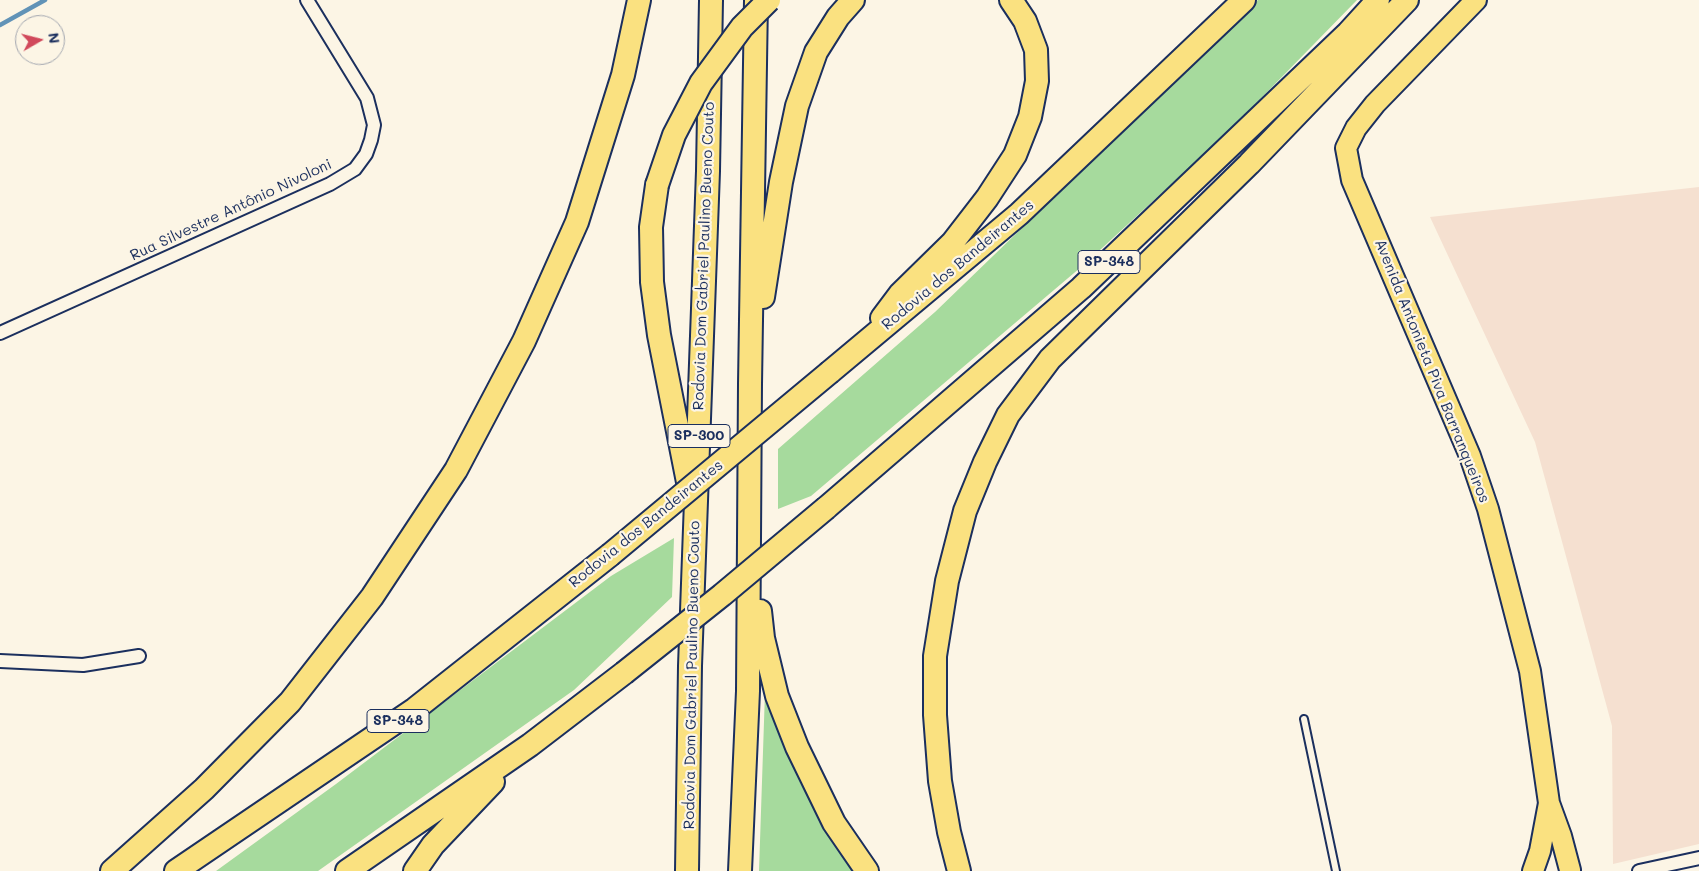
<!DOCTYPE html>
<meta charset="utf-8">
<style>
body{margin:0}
#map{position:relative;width:1699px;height:871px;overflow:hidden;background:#fcf5e5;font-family:Mali,sans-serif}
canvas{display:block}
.north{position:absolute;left:15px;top:15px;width:50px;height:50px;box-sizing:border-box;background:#fcf5e5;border:1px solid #a2a6af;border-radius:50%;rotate:82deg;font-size:14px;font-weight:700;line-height:20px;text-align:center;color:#1b2f5e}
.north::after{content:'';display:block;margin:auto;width:18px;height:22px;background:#d1495b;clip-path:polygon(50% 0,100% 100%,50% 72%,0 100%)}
</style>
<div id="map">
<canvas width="1699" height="871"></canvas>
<div class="north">N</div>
</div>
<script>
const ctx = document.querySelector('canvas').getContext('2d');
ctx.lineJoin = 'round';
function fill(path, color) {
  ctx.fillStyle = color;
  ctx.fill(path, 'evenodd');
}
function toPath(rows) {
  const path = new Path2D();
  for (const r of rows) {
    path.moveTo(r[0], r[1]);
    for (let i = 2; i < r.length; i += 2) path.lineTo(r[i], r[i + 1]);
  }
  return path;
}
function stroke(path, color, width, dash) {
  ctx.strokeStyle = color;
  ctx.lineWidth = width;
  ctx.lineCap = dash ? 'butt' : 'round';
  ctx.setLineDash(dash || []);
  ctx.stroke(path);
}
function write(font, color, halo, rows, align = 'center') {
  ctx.font = font + ' Mali,sans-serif';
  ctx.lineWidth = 4.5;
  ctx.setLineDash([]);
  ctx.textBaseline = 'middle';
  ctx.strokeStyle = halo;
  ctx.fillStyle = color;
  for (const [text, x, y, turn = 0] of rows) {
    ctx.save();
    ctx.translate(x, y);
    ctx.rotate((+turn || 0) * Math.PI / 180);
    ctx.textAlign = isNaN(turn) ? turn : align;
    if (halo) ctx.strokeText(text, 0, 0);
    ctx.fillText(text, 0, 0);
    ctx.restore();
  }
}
const built = toPath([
 [1699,187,1699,844,1613,864,1612,726,1535,442,1430,217]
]);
const green = toPath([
 [1258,0,1357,0,1232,128,1087,262,811,496,778,509,778,449,935,312],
 [674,538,672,597,574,690,318,871,216,871,336,784,611,576],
 [766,662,860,871,759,871]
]);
const stream = toPath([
 [0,25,45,0]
]);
const service = toPath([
 [1304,719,1336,871]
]);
const minor = toPath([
 [0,333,330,184,355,169,366,154,371,140,374,125,367,98,307,0],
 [0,661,83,665,139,656],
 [1639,871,1699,858]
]);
const primary = toPath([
 [1476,0,1375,104,1356,128,1346,148,1352,180,1470,456,1488,509,1530,671,1549,803,1561,836,1570,870],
 [1533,871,1540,851,1549,803]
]);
const motorway = toPath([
 [657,185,651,227,652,282,659,335,688,482],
 [763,297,781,182,797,106,816,52,838,17,853,0],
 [882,318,900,294,953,242,987,198,1015,155,1030,117,1037,81,1036,50,1025,21,1011,0],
 [830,372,1019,214,1244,0],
 [826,508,1081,288,1348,33,1378,0],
 [760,611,763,638,777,696,797,747,834,823,867,871],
 [112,871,204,789,290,702,372,597,456,470,524,341,577,222,623,75,639,0],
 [176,871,415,709,610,555],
 [347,871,530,745,624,673],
 [415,871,433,845,493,782],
 [687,871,690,666,708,171,711,0],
 [740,871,748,691,750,384,756,0],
 [959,871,949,832,940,781,935,715,935,656,947,581,965,511,985,462,1008,415,1050,359,1249,164,1407,0]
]);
const motorwayBridge = toPath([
 [657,185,674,135,701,83,742,27,769,0],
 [610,555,830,372],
 [624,673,722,595,826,508]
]);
const shields = [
 [1109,262,62],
 [699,436,62],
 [398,721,62]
];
const shieldNames = [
 ["SP-348",1109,262],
 ["SP-300",699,436],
 ["SP-348",398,721]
];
const streetNames = [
 ["Rua Silvestre Antônio Nivoloni",231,210,-25],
 ["Rodovia Dom Gabriel Paulino Bueno Couto",704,256,-88],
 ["Rodovia dos Bandeirantes",958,265,-40],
 ["Avenida Antonieta Piva Barranqueiros",1432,371,68],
 ["Rodovia dos Bandeirantes",646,524,-39],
 ["Rodovia Dom Gabriel Paulino Bueno Couto",692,675,-89]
];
fill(built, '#f5e0d0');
fill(green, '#a6da9d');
stroke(stream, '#6193b7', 4.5);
stroke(service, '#1b2f5e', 10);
stroke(minor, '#1b2f5e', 16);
stroke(primary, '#1b2f5e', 24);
stroke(motorway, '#1b2f5e', 26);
stroke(service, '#fcf5e5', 6);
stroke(minor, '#fcf5e5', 12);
stroke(primary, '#fae180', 20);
stroke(motorway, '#fae180', 22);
stroke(motorwayBridge, '#1b2f5e', 26, []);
stroke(motorwayBridge, '#fae180', 22);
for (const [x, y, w] of shields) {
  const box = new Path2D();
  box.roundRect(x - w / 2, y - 11.5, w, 23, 4);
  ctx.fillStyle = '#fcf5e5';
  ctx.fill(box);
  stroke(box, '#1b2f5e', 1);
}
write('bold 14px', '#1b2f5e', null, shieldNames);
write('15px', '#1b2f5e', '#fcf5e5', streetNames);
</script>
